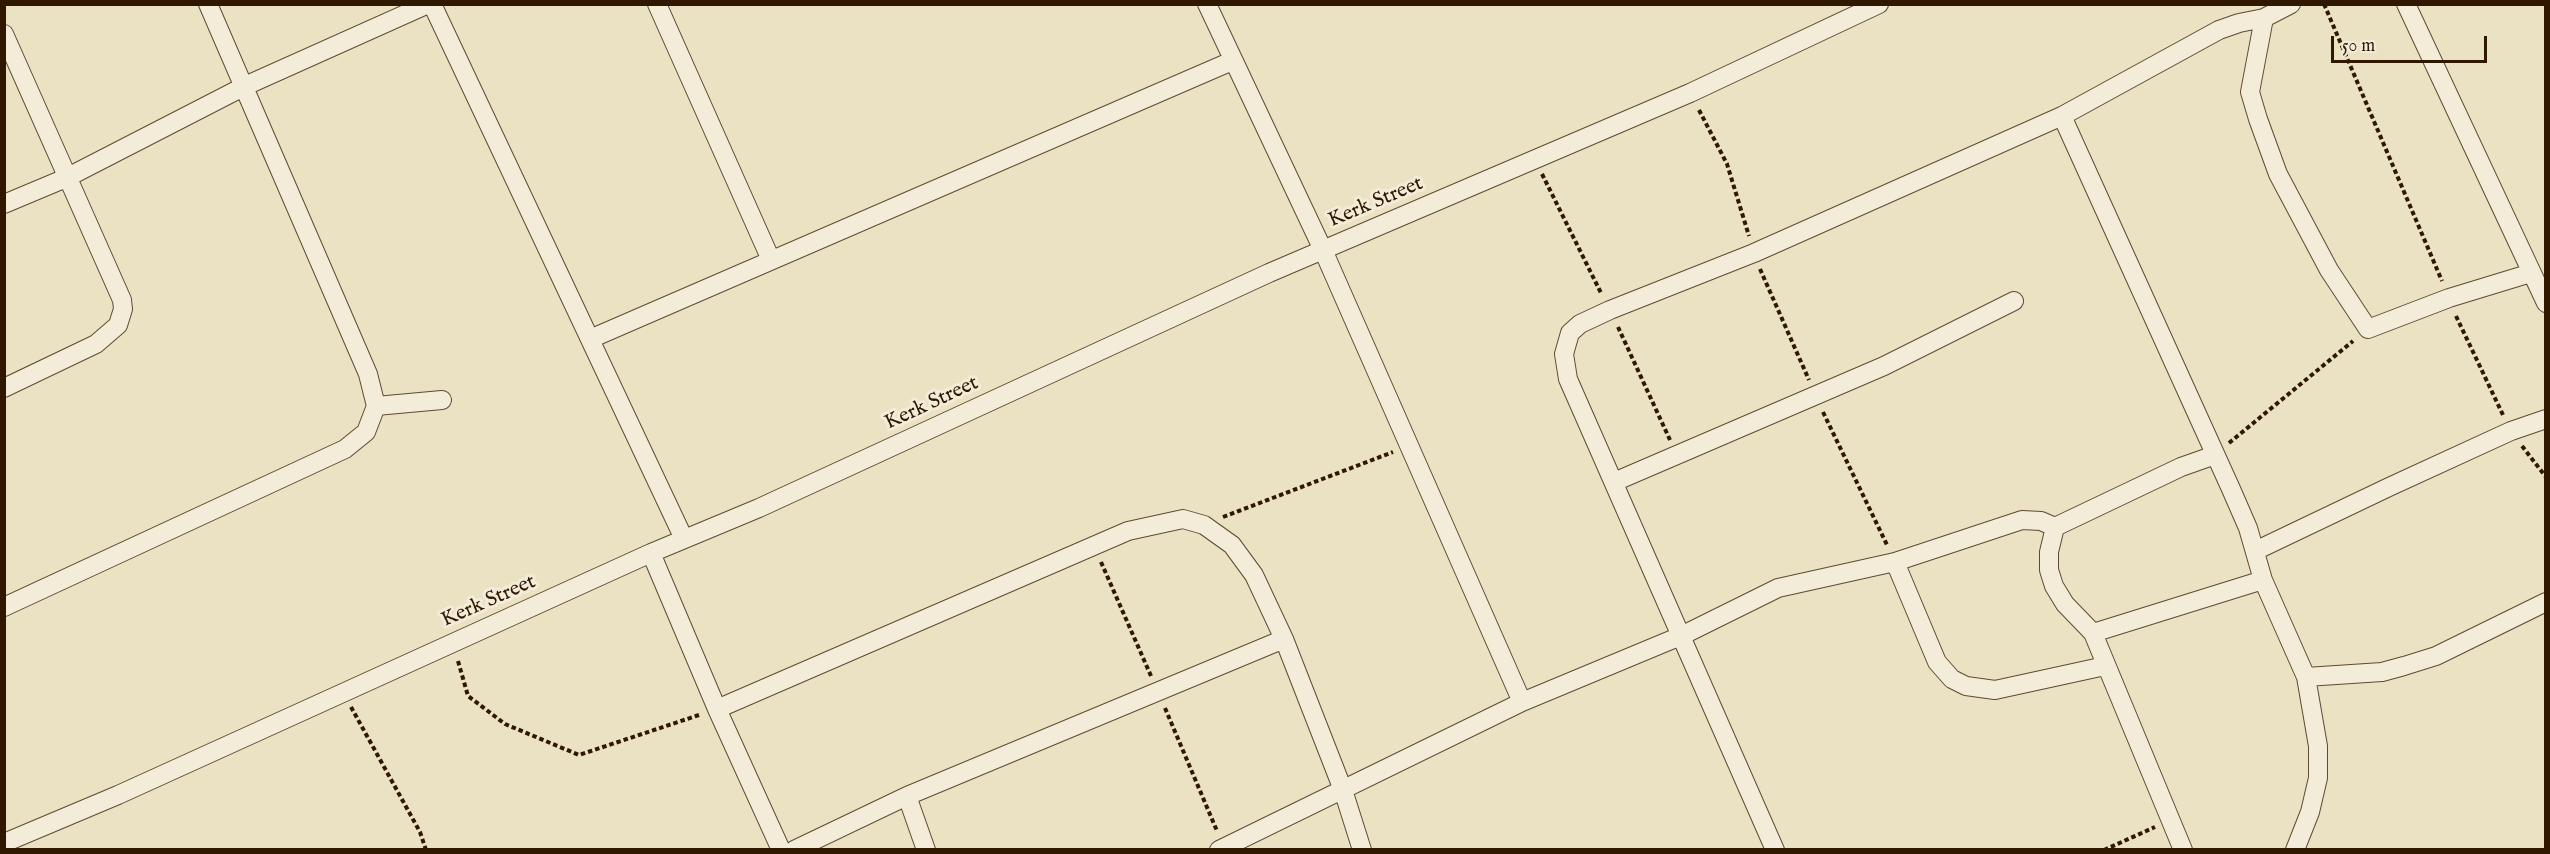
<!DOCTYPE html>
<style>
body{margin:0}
#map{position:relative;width:2550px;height:854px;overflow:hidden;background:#ebe1c3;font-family:"IM FELL English",serif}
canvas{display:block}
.frame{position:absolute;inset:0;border:6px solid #301800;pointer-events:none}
.scale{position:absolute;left:2331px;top:36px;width:156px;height:27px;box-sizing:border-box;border:3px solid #301800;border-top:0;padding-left:8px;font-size:18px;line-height:21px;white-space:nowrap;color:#301800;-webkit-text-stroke:4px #f2ecd8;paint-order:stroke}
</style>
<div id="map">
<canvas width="2550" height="854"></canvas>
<div class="frame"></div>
<div class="scale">50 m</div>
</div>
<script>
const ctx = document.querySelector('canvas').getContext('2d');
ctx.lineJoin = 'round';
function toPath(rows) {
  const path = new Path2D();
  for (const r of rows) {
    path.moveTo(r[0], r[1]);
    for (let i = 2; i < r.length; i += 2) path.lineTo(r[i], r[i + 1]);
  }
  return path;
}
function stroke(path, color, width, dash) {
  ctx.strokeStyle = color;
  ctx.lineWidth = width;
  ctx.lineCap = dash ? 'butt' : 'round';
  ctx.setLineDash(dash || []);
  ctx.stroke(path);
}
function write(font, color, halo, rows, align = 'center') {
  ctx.font = font + ' "IM FELL English",serif';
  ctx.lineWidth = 6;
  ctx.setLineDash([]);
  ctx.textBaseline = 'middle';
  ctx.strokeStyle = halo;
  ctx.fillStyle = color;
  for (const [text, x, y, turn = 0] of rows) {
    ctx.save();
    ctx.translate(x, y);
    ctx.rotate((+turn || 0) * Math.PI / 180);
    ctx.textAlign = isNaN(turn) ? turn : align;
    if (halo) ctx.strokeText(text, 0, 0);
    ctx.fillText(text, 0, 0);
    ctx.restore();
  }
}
const path = toPath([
 [2324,4,2442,281],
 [1699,110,1727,164,1749,236],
 [1542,174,1601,293],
 [1760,269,1809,380],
 [2456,316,2503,415],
 [1618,327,1670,440],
 [1823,412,1887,545],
 [2229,443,2353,341],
 [2522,446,2546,477],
 [1223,517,1393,452],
 [1101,562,1151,676],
 [458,661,468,696,505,724,579,755,699,715],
 [351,707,420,832,426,850],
 [1165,708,1217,831],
 [2104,850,2155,827]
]);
const street = toPath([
 [432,4,684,539],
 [657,4,771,260],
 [1207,4,1323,250,1522,702,1219,850],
 [2406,4,2546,303],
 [2264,18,2250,92,2258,119,2278,174,2329,270,2368,329,2449,298,2531,273],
 [4,34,122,300,123,309,118,325,96,344,4,388],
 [2062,116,2231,489,2248,528,2263,580,2306,677,2382,672,2404,666,2436,656,2546,602],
 [4,204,66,178,245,86,428,4],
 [590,339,1232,61],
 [376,406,442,400],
 [1614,482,1884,366,2014,301],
 [2055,527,2049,552,2049,570,2054,586,2065,604,2093,633,2183,850],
 [2055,527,2181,467,2215,455],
 [2255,551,2389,487,2511,431,2546,419],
 [651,553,717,709,781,850],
 [1895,562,1937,662,1952,679,1966,686,1995,690,2105,666],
 [4,607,345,449,366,432,376,406,368,374,208,4],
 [2093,633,2263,580],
 [1522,702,1683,635,1778,588,1895,562,2022,520,2041,521,2055,527],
 [717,709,1128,531,1183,519,1204,525,1232,545,1254,575,1284,639,1343,790,1362,850],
 [907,796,1284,639],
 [4,843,118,795,651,553,759,508,1269,273,1690,93,1879,4],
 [794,850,907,796,926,850],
 [1775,850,1568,379,1564,354,1570,333,1580,324,1610,310,1754,253,2062,116,2219,30,2239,23,2264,18,2291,4],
 [2295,850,2310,812,2318,778,2318,746,2306,677]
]);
const streetNames = [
 ["Kerk Street",1376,203,-23],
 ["Kerk Street",932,404,-25],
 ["Kerk Street",489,602,-24]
];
stroke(street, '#5f4a31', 20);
stroke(path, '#301800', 4, [4.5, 3]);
stroke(street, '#f2ecd8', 18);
write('21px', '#301800', '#f2ecd8', streetNames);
</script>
